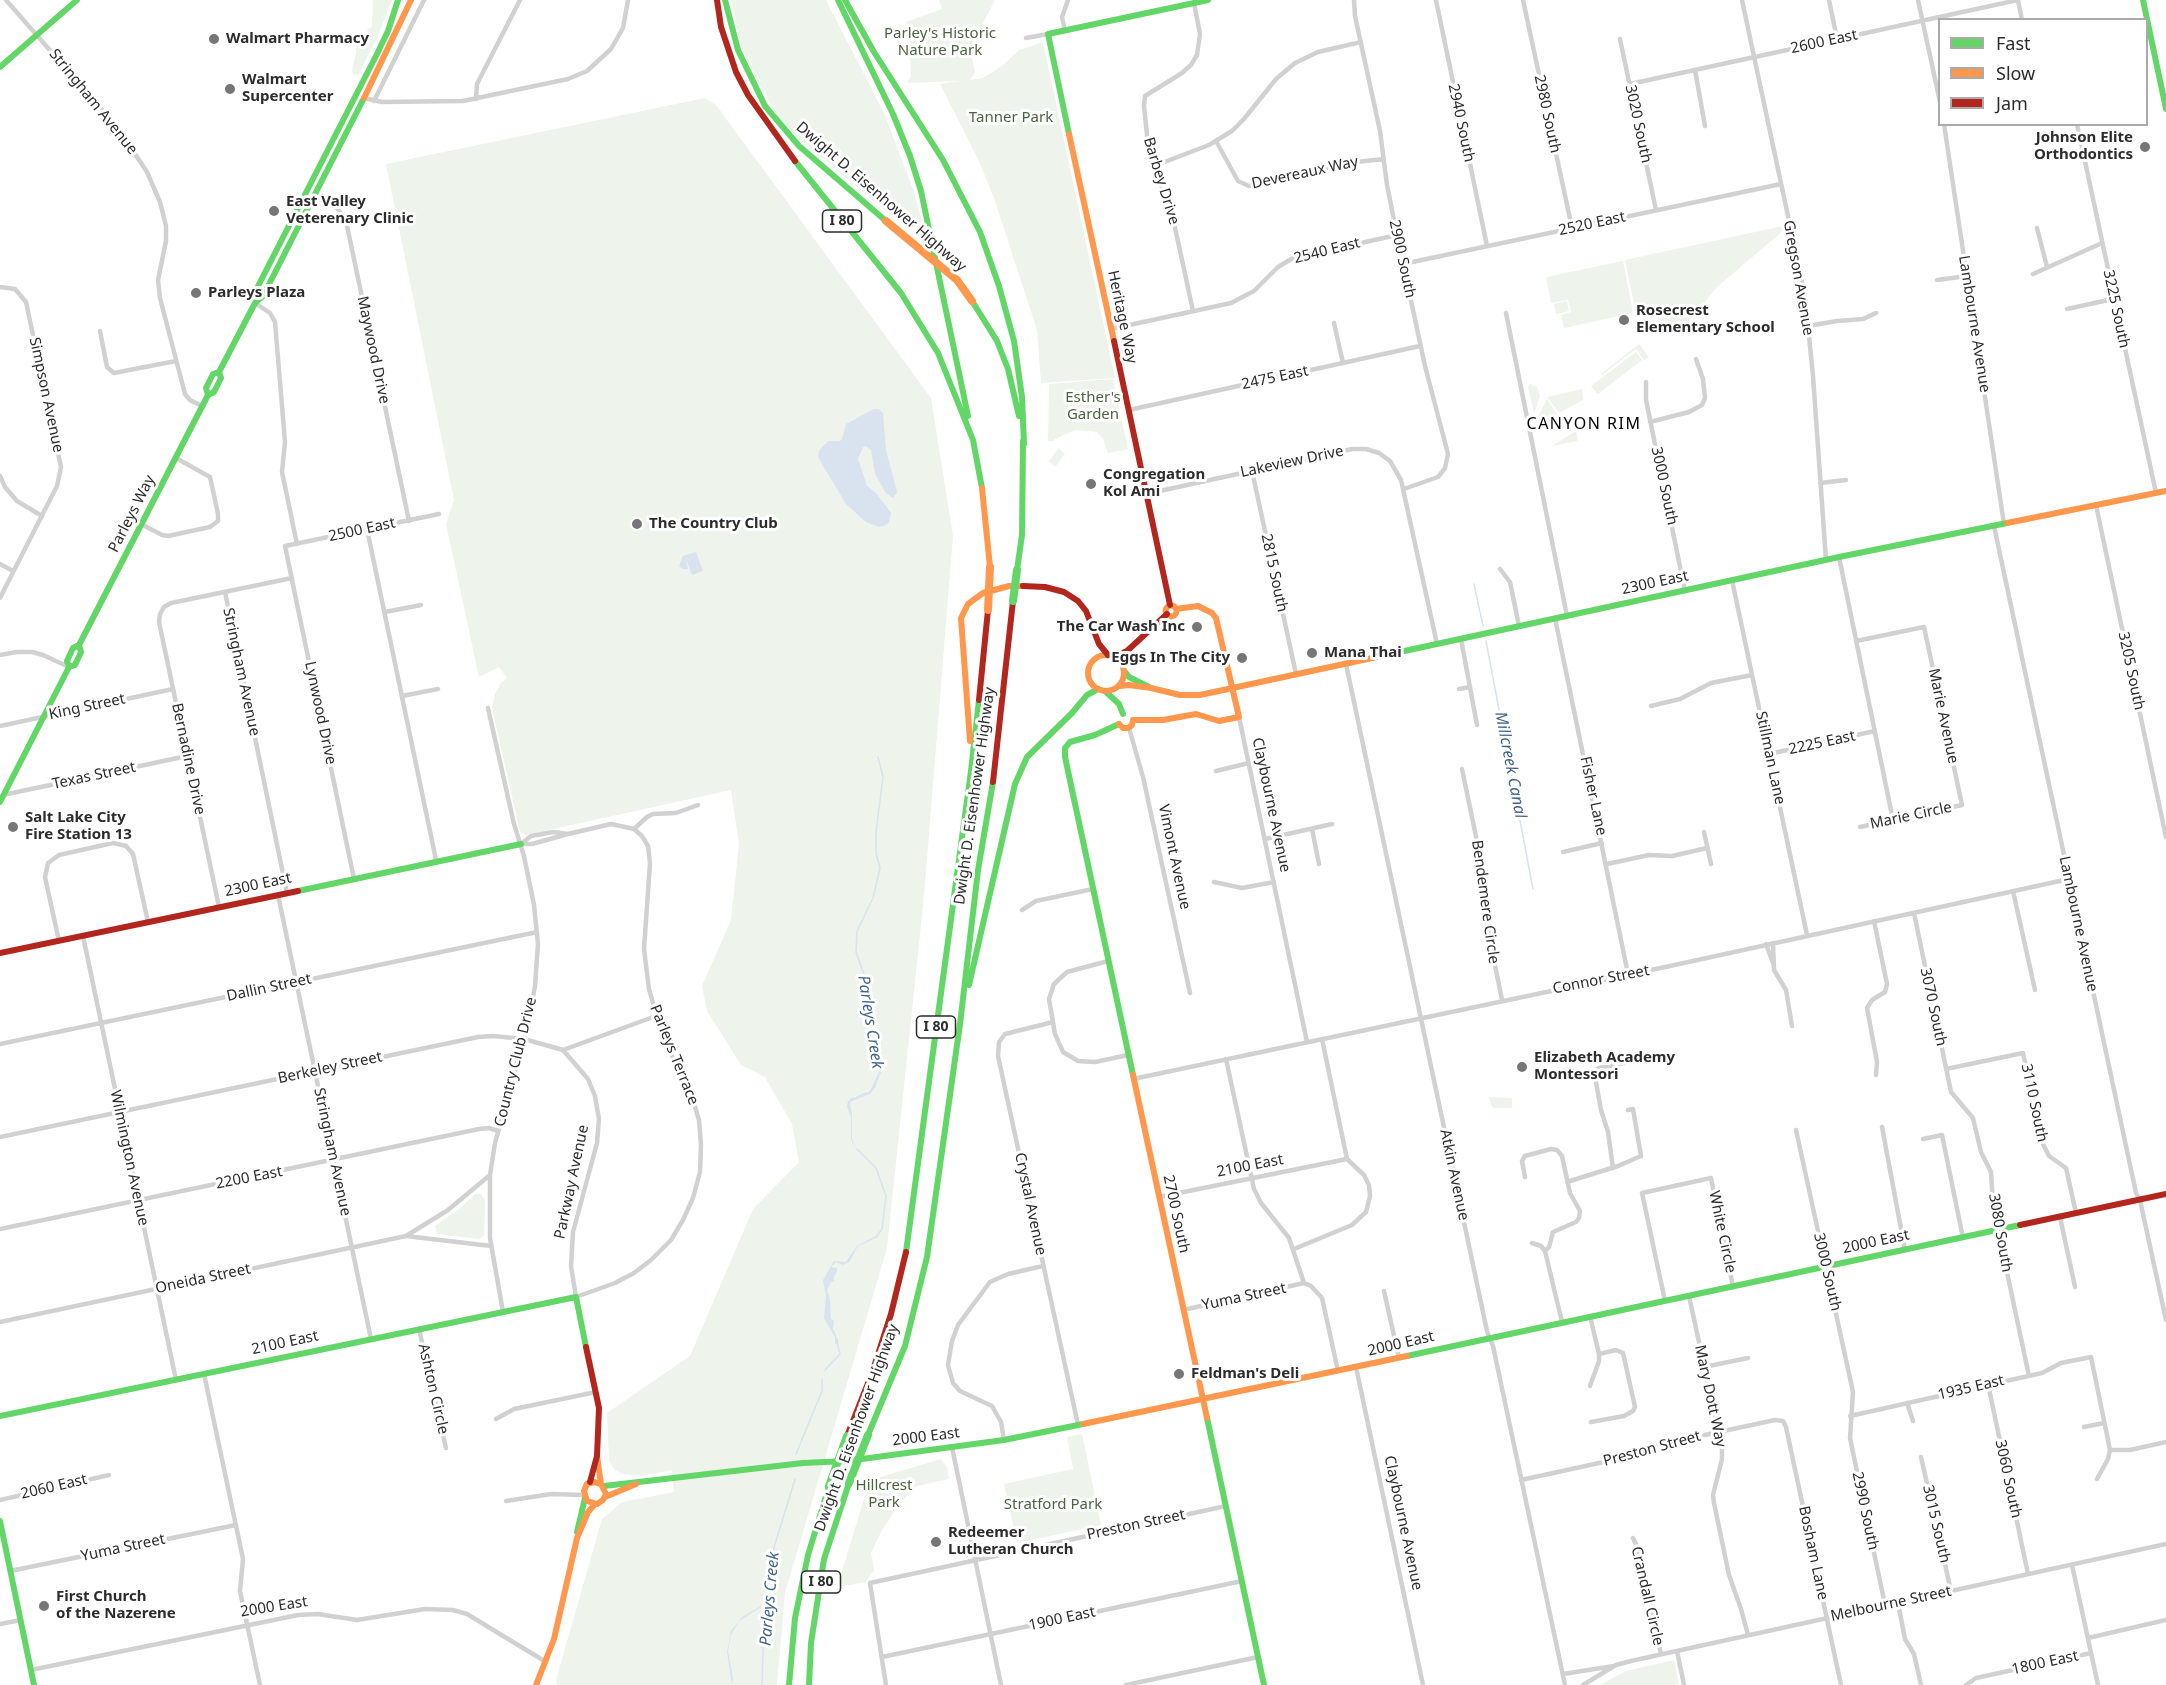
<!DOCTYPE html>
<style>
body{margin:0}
#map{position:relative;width:2166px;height:1685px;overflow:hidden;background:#fff;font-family:"Noto Sans",sans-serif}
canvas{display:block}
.legend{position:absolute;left:1938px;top:18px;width:210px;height:108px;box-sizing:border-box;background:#fff;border:2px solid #ababab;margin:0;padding:8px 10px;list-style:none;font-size:18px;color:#2c2c2c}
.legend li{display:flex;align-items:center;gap:12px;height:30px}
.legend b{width:30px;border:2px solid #ababab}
</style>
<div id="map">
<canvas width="2166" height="1685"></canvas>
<ul class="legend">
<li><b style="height:8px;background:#63d668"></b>Fast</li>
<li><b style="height:8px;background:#ff974d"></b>Slow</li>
<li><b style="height:8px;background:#b3261e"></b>Jam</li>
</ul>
</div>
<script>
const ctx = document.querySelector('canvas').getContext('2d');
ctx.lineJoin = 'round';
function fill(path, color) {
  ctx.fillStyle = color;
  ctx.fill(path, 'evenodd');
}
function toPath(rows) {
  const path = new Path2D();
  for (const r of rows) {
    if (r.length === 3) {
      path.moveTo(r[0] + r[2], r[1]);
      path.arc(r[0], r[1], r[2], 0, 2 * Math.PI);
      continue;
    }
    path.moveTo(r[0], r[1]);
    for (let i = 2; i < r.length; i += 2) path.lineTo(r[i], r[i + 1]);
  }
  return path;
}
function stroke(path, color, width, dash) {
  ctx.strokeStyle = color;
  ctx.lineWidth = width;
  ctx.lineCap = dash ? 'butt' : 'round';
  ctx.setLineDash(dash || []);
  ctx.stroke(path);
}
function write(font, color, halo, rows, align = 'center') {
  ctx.font = font + ' "Noto Sans",sans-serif';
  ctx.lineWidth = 6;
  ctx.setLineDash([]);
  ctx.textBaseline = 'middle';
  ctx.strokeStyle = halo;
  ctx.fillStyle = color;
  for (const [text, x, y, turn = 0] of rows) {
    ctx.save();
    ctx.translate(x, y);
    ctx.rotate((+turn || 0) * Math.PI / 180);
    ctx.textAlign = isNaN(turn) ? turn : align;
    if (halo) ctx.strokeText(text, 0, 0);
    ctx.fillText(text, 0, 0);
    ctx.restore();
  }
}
const green = toPath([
 [373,0,392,0,377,38,360,71,359,74,354,75,352,72,356,52,356,36,359,33,367,33,368,29,372,27],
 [731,0,826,0,884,113,914,192,925,232,892,216,800,140,777,116,753,72,741,46],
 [939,0,995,0,970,49,975,72,970,80,983,78,1002,66,1019,50,1043,42,1115,378,1041,383,1037,330,994,198,978,159,940,84,959,81,907,83,911,76,909,28,906,22,942,9],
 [705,98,716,105,931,398,953,536,924,896,887,1248,785,1593,777,1685,557,1685,556,1680,602,1519,622,1502,674,1492,672,1470,641,1476,622,1474,614,1469,609,1461,607,1413,690,1356,753,1209,799,1162,792,1124,765,1077,741,1065,707,1011,702,986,731,920,739,844,731,790,526,835,520,832,492,708,495,694,501,683,507,678,499,667,479,677,446,524,454,500,386,164],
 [1783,226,1784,229,1777,236,1717,287,1682,329,1675,334,1666,324,1645,311,1636,313,1625,260],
 [1623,261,1633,313,1564,328,1561,315,1571,312,1568,300,1551,303,1546,277],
 [1567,301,1569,311,1556,314,1554,304],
 [1639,344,1649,357,1644,360,1636,349,1602,375,1601,374],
 [1636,352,1642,360,1598,394,1591,386],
 [1113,379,1128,449,1108,453,1103,439,1097,432,1075,430,1055,439,1054,441,1048,441,1049,384],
 [1530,384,1537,387,1540,396,1534,413,1528,387],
 [1582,389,1583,400,1559,413,1547,397],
 [1547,399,1557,414,1540,424,1537,419],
 [1576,431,1578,441,1552,446],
 [1059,448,1065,454,1055,467,1049,461],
 [1489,1097,1512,1098,1512,1108,1494,1108,1491,1105],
 [475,1194,481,1194,485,1200,484,1236,479,1239,437,1234,435,1226,459,1209],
 [1082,1434,1101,1525,1017,1543,1004,1484,1073,1469,1067,1437],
 [941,1459,947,1467,949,1479,917,1486,900,1503,881,1532,871,1553,874,1570,866,1582,837,1587,870,1480],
 [1674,1660,1679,1685,1600,1685,1626,1671]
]);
const water = toPath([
 [874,409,878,409,883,413,886,450,897,492,893,498,886,493,875,474,871,450,866,446,863,447,858,459,867,486,876,493,891,513,889,522,884,526,879,527,866,522,846,504,818,457,819,451,824,445,829,441,840,441,842,439,846,424],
 [696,552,703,571,692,575,686,559,688,569,683,569,679,566,683,556],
 [879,1072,881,1072,879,1077,875,1088,870,1094,850,1102,852,1116,852,1139,856,1149,851,1140,851,1117,847,1107,848,1101,851,1098,860,1097,870,1091],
 [876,1236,878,1237,858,1246,849,1262,843,1265,836,1262,831,1267,837,1268,837,1272,834,1276,834,1281,831,1282,827,1290,830,1299,831,1319,834,1321,833,1329,838,1340,838,1343,835,1344,835,1337,824,1318,826,1297,823,1280,834,1261,846,1262,857,1246],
 [761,1606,761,1607,739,1621,731,1635,728,1651,733,1678,732,1685,727,1652,731,1631,742,1617]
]);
const stream = toPath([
 [1474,584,1483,626],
 [1486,641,1533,889],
 [878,757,883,777,876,832,876,853,880,868,873,898,857,931,856,952,865,977,867,988,864,1006,867,1023,878,1053,880,1073],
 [857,1097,866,1093],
 [857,1149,876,1168,886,1196,882,1229,876,1237],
 [825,1370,840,1354,837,1342],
 [796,1454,822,1391,822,1379],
 [762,1685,764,1622,772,1554,795,1479]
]);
const street = toPath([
 [6,0,117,127,147,172,160,202,166,226,166,241,158,280,160,298,185,394,190,400,202,406],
 [1354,0,1355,16,1380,131,1387,185,1397,235,1425,366,1448,454,1445,468,1438,477,1404,489],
 [1436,0,1487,246],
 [1523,0,1572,228],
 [1742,0,1805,296,1813,376,1826,560],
 [1829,0,1837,39],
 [1918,0,1940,102],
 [2018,0,2022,20],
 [1065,31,1062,17,1068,0],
 [1026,38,1048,34],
 [1620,39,1656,210],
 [1695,70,1705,126],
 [1630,84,2018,0],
 [364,98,382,102,463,101,568,79,587,71,611,49,623,28,628,0],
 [476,99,477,84,520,0],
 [374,101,424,0],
 [1944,124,2004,524],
 [2077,124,2156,493],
 [1216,141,1238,181,1249,186,1347,163,1384,159],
 [2039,142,2079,133],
 [1154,166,1209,145,1232,131,1244,119,1276,79,1295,63,1318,52,1361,42],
 [315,195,337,208,346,221,409,521],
 [2037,228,2047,267],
 [1403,264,1781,184],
 [2033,274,2102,243],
 [1937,280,1967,276],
 [0,287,15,289,26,302,61,467,57,486,0,598],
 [255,303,270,313,275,322,285,442,282,472,297,544],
 [2067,309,2113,299],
 [1193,311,1174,223,1148,145,1144,106,1145,96,1182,73,1191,65,1197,55,1200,34,1194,3],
 [1506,313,1567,616],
 [1334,323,1343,363],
 [1808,326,1837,321,1863,319,1876,313],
 [1111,329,1231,303,1254,291,1278,267,1293,258,1397,235],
 [100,331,107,367,114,373,176,361],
 [1646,382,1646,400,1685,591],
 [1129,410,1420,346],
 [1650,422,1689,412,1702,405,1705,398,1703,379,1696,359],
 [1252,471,1296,674],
 [0,476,5,487,17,501,42,516],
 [1820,483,1846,480],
 [1146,494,1352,449,1366,449,1379,453,1390,461,1401,480,1437,644],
 [2096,505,2166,837],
 [141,524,162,535,168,536,210,527,218,521,218,514,210,477,176,458],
 [1994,526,2136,1193,2140,1200,2166,1320],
 [367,529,436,860],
 [1839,557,1893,820],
 [0,564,13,571],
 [1500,569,1510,582,1519,626],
 [1732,580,1807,935],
 [225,592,287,893],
 [385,612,421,605],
 [1555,618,1628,974],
 [1461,639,1477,725],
 [1856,641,1924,627,1962,805,1860,827],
 [0,655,17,652,32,652,43,655,69,667],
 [1346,664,1487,1331,1493,1346,1565,1685],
 [1459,689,1470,687],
 [402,696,438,689],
 [1651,706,1680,699,1711,683,1752,675],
 [488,708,514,824,524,856,534,905,538,944,535,986,528,1024,495,1143,490,1175,490,1238,503,1312],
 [1239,717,1307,1042],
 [0,726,173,689],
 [1129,728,1143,777,1190,993],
 [1769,754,1875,731],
 [1462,769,1485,880,1485,915,1502,1000],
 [1216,771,1249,763],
 [3,795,187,756],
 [634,829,647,817,653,814,676,813,698,805],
 [1312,829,1319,864],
 [1704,832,1711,864],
 [1265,839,1332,824],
 [1563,852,1602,843],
 [1607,864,1649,855,1672,856,1707,848],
 [354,879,285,546,439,514],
 [1214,882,1242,888,1274,882],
 [2013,891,2035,990],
 [278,895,371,1339],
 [219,907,159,622,160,614,164,607,171,603,292,578],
 [1022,910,1036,901,1093,889],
 [1914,913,1951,1092,1973,1118,1981,1152,1991,1172,1993,1203,1998,1230,2029,1376],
 [1874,921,1887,984,1885,992,1872,1000,1867,1008,1877,1062,1876,1075],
 [83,936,176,1380],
 [59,941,45,877,48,863,59,855,113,843,126,846,133,854,148,922],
 [1773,943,1774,970,1786,990,1792,1026],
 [1766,944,1773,963],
 [1108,961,1067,972,1054,984,1049,999,1055,1034,1063,1052,1078,1061,1095,1062,1128,1055],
 [1053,1022,1005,1034,999,1042,998,1056,1078,1425],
 [1322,1039,1347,1159],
 [0,1044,537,932],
 [563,1050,588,1079,595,1096,599,1119,597,1143,573,1232,571,1266,576,1297,615,1283,634,1273,651,1260,671,1240,683,1220,693,1198,700,1172,701,1145,699,1120,692,1097,662,1035,649,989,644,949,650,863,648,846,642,836,634,829,611,824,568,834,532,844,521,844,531,836,553,832,568,834],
 [1226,1059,1254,1189,1261,1203,1289,1238,1304,1283],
 [1946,1069,2023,1053,2043,1144,2049,1156,2066,1168,2076,1213],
 [1133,1079,1670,966,2069,879],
 [1882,1127,1905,1250],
 [1796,1130,1853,1392,1850,1438,1885,1605],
 [0,1137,478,1037,493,1036,524,1039,563,1050,656,1016],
 [1923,1139,1942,1135,1963,1238],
 [1613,1168,1608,1132,1601,1110,1594,1071,1599,1068,1644,1059],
 [1525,1177,1522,1161,1525,1156,1551,1149,1557,1150,1562,1156,1570,1193,1580,1211,1579,1218,1576,1222,1553,1232,1549,1247,1545,1251],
 [1567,1182,1618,1166,1641,1156,1633,1109,1628,1110],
 [1159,1197,1347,1159],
 [2060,1217,2075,1287],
 [0,1229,479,1129,489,1128,498,1131],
 [406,1236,448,1210,490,1175],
 [1532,1243,1541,1246,1545,1251,1562,1322],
 [1294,1249,1352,1225,1366,1212,1370,1196,1369,1185,1364,1175,1347,1159],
 [1304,1283,1311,1286,1322,1298,1338,1371],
 [1384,1291,1399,1358],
 [1689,1296,1722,1448,1722,1459,1713,1495,1714,1503,1729,1575,1741,1609,1748,1635],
 [1665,1301,1642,1193,1711,1178,1733,1287],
 [1183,1310,1304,1283],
 [0,1322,406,1236,491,1246],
 [419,1329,446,1448],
 [1356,1367,1423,1685],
 [1704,1367,1748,1358],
 [204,1374,243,1559,240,1591,260,1685],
 [1988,1384,2028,1574],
 [1590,1386,1599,1361,1599,1354,1590,1316],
 [1907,1403,1913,1421],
 [1850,1416,2042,1373,2061,1363,2091,1357,2110,1450,2108,1459,2097,1479],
 [496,1419,514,1409,596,1392],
 [1591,1422,1624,1416,1633,1411,1635,1407,1623,1353,1616,1350,1599,1354],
 [2084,1427,2104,1423],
 [1004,1440,1001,1422,992,1406,960,1391,953,1383,948,1365,952,1341,958,1325,990,1282,1008,1274,1043,1266],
 [952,1447,1001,1685],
 [2110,1450,2130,1450,2166,1442],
 [1921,1457,1951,1591],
 [1521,1480,1613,1460,1653,1446,1775,1420,1783,1421,1786,1427,1841,1685],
 [0,1500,109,1475],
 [506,1501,551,1494,584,1495],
 [1633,1538,1638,1548,1661,1654],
 [2072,1565,2098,1685],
 [10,1571,236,1525],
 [1898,1603,1905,1639,1914,1654,1921,1685],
 [0,1624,21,1620],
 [2088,1638,2166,1620],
 [1677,1651,1684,1685],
 [882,1657,1242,1581],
 [31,1670,298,1615,318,1614,357,1620,425,1609,453,1610,467,1614,546,1662],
 [1563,1674,1614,1666],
 [886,1685,870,1583,1226,1506],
 [1126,1685,1258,1657],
 [1583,1685,1616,1665,1631,1661,2166,1544],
 [1966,1685,1976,1678,2091,1653]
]);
const fast = toPath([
 [725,0,738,50,765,106,799,146,886,221],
 [838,0,893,114,910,156,921,191,968,416],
 [845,0,874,52,943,160,980,232,999,286,1014,341,1022,397,1024,444],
 [2143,0,2166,109],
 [0,67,77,0],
 [1069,134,1048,34,1208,0],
 [795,161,901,293,938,353,973,440,982,488],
 [972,301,997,341,1008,369,1019,416],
 [255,303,255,292,377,54,388,31,398,0],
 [208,395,206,388,213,374,219,372,255,303,263,296,364,98],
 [1017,570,1022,535,1023,441],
 [1372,658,1839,557,2007,523],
 [69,667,75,665,81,652,79,645],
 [1124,671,1129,677,1151,688],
 [1105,691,1119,704,1123,714],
 [1119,724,1095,735,1070,742,1065,748,1065,757,1133,1075],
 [0,802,69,667,67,661,73,648,79,645,208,395,214,392,221,378,219,372],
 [298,891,521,844],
 [969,985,1015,784,1027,757,1072,713,1087,695,1098,689],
 [906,1252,971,771,979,700],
 [1407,1356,2020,1225],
 [0,1416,576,1297,586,1347],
 [1207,1418,1264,1685],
 [868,1435,905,1346,927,1257,960,1024,978,870,993,782],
 [604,1486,803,1463,847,1461,1004,1440,1083,1424],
 [0,1521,34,1685],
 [577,1532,585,1498],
 [789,1685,795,1618,808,1555,829,1486],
 [809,1685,811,1643,824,1559,849,1483]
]);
const slow = toPath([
 [364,98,411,0],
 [1069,134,1114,341],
 [982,488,990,567],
 [2007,523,2166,491],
 [1171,611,5.5],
 [1106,673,18],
 [1120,686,1129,685,1151,688,1180,695,1200,695,1372,658],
 [1133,720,1163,720,1196,714,1219,721,1239,717,1216,618,1212,613,1198,606,1176,609],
 [1119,724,1123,728,1128,728,1132,725,1133,720],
 [970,741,961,618,968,604,983,593,1009,586,1023,586],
 [1133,1075,1207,1418],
 [1083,1424,1407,1356],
 [597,1456,601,1484,606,1494,603,1500,597,1504,587,1501,584,1491,587,1484,594,1482,601,1484],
 [605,1497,636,1484],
 [536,1685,554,1639,577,1538,588,1512,595,1504]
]);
const jam = toPath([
 [717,0,721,27,736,72,748,95,795,161],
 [1114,341,1170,605],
 [1023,586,1045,587,1064,592,1078,601,1086,611,1099,644,1108,655],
 [1114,657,1127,651,1167,614],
 [979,700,988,610],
 [993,782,1013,601],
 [0,953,298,891],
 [2020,1225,2166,1194],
 [586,1347,599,1408,597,1456,590,1482],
 [847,1436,872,1373,891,1314,906,1252]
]);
const fastBridge = toPath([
 [1013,601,1017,570],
 [849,1483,868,1435],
 [829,1486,847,1436]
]);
const slowBridge = toPath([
 [886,221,957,280,972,301],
 [988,610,990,567]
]);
const markers = [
 [214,39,6,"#767676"],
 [230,89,6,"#767676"],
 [2145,147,6,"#767676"],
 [274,211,6,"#767676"],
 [196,293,6,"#767676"],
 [1624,320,6,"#767676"],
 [1091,484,6,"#767676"],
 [637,524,6,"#767676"],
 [1197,627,6,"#767676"],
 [1312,653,6,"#767676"],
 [1242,658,6,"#767676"],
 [13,827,6,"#767676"],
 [1522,1067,6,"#767676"],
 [1179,1374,6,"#767676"],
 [936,1542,6,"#767676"],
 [44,1606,6,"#767676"]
];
const shields = [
 [842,221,39],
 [936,1027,39],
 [821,1582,39]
];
const shieldNames = [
 ["I 80",842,221],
 ["I 80",936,1027],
 ["I 80",821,1582]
];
const parkNames = [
 ["Parley's Historic",940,34],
 ["Nature Park",940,51],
 ["Tanner Park",1011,118],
 ["Esther's",1093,398],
 ["Garden",1093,415],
 ["Hillcrest",884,1486],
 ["Park",884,1503],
 ["Stratford Park",1053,1505]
];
const poiNames = [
 ["Walmart Pharmacy",226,39],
 ["Walmart",242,80],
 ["Supercenter",242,97],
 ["Johnson Elite",2133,138,"right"],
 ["Orthodontics",2133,155,"right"],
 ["East Valley",286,202],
 ["Veterenary Clinic",286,219],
 ["Parleys Plaza",208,293],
 ["Rosecrest",1636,311],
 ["Elementary School",1636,328],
 ["Congregation",1103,475],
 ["Kol Ami",1103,492],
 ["The Country Club",649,524],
 ["The Car Wash Inc",1185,627,"right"],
 ["Mana Thai",1324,653],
 ["Eggs In The City",1230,658,"right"],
 ["Salt Lake City",25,818],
 ["Fire Station 13",25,835],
 ["Elizabeth Academy",1534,1058],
 ["Montessori",1534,1075],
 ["Feldman's Deli",1191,1374],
 ["Redeemer",948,1533],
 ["Lutheran Church",948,1550],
 ["First Church",56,1597],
 ["of the Nazerene",56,1614]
];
const streetNames = [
 ["2600 East",1824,42,-12],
 ["Stringham Avenue",93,102,51],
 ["2980 South",1547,114,78],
 ["2940 South",1461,123,78],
 ["3020 South",1638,124,78],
 ["Devereaux Way",1305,173,-12],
 ["Barbey Drive",1161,181,73],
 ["Dwight D. Eisenhower Highway",881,197,41],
 ["2520 East",1592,224,-12],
 ["2540 East",1327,251,-14],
 ["2900 South",1402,259,78],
 ["Gregson Avenue",1798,278,80],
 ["3225 South",2116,309,78],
 ["Heritage Way",1122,317,78],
 ["Lambourne Avenue",1974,324,81],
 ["Maywood Drive",373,350,78],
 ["2475 East",1275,378,-12],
 ["Simpson Avenue",46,395,78],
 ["Lakeview Drive",1292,462,-12],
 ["3000 South",1664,486,78],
 ["Parleys Way",132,514,-63],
 ["2500 East",362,530,-12],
 ["2815 South",1274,573,78],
 ["2300 East",1655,583,-12],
 ["3205 South",2131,671,78],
 ["Stringham Avenue",241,672,78],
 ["King Street",87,707,-12],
 ["Lynwood Drive",320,713,78],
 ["Marie Avenue",1943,716,78],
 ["2225 East",1822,743,-12],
 ["Stillman Lane",1770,758,78],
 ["Bernadine Drive",188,759,78],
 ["Texas Street",94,776,-12],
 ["Dwight D. Eisenhower Highway",975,796,-82],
 ["Fisher Lane",1593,796,78],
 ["Claybourne Avenue",1271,805,78],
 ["Marie Circle",1911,816,-12],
 ["Vimont Avenue",1174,857,78],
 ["2300 East",258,885,-12],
 ["Bendemere Circle",1485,902,82],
 ["Lambourne Avenue",2078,924,78],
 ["Connor Street",1601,980,-11],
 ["Dallin Street",269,988,-12],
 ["3070 South",1933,1007,78],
 ["Parleys Terrace",674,1055,68],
 ["Country Club Drive",516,1062,-76],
 ["Berkeley Street",330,1068,-12],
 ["3110 South",2034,1103,78],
 ["Stringham Avenue",332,1152,78],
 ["Wilmington Avenue",129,1158,78],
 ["2100 East",1250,1166,-11],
 ["Atkin Avenue",1454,1175,78],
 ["2200 East",249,1178,-11],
 ["Parkway Avenue",572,1182,-78],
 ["Crystal Avenue",1030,1204,78],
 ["2700 South",1176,1214,78],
 ["White Circle",1722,1232,78],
 ["3080 South",2000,1233,80],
 ["2000 East",1876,1242,-12],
 ["3000 South",1827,1272,77],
 ["Oneida Street",203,1279,-12],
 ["Yuma Street",1244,1297,-12],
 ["2100 East",285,1343,-12],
 ["2000 East",1401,1344,-13],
 ["1935 East",1971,1388,-13],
 ["Ashton Circle",433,1389,77],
 ["Mary Dott Way",1710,1396,78],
 ["Dwight D. Eisenhower Highway",857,1428,-70],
 ["2000 East",926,1437,-7],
 ["Preston Street",1652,1449,-15],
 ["3060 South",2008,1479,78],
 ["2060 East",54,1487,-13],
 ["2990 South",1865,1511,78],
 ["Claybourne Avenue",1403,1523,78],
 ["3015 South",1936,1524,77],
 ["Preston Street",1136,1525,-12],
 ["Yuma Street",123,1548,-12],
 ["Bosham Lane",1813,1553,78],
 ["Crandall Circle",1647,1596,77],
 ["Melbourne Street",1891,1604,-12],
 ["2000 East",274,1607,-9],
 ["1900 East",1062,1619,-12],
 ["1800 East",2045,1663,-12]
];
const neighbourhoodNames = [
 ["CANYON RIM",1584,424]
];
const waterNames = [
 ["Millcreek Canal",1510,765,79],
 ["Parleys Creek",870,1022,81],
 ["Parleys Creek",770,1599,-85]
];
fill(green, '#eef3eb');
fill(water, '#d8e3ef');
stroke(stream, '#d8e3ef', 1.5);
stroke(street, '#d1d1d1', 4.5);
stroke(fast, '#63d668', 6);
stroke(slow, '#ff974d', 6);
stroke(jam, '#b3261e', 6);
stroke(fastBridge, '#63d668', 8);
stroke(slowBridge, '#ff974d', 8);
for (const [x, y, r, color] of markers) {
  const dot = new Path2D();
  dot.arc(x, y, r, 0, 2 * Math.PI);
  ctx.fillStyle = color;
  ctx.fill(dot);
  stroke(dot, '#fff', 2);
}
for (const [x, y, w] of shields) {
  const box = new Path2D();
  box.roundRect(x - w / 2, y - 11, w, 22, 4.5);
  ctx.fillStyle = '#fff';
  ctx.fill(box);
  stroke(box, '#2c2c2c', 1.5);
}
write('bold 14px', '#2c2c2c', null, shieldNames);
write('15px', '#4a643d', '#fff', parkNames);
write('bold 15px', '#2c2c2c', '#fff', poiNames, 'left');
write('15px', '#2c2c2c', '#fff', streetNames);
ctx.letterSpacing = '1.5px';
write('16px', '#000', '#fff', neighbourhoodNames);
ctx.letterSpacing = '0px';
write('italic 16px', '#406387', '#fff', waterNames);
</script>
